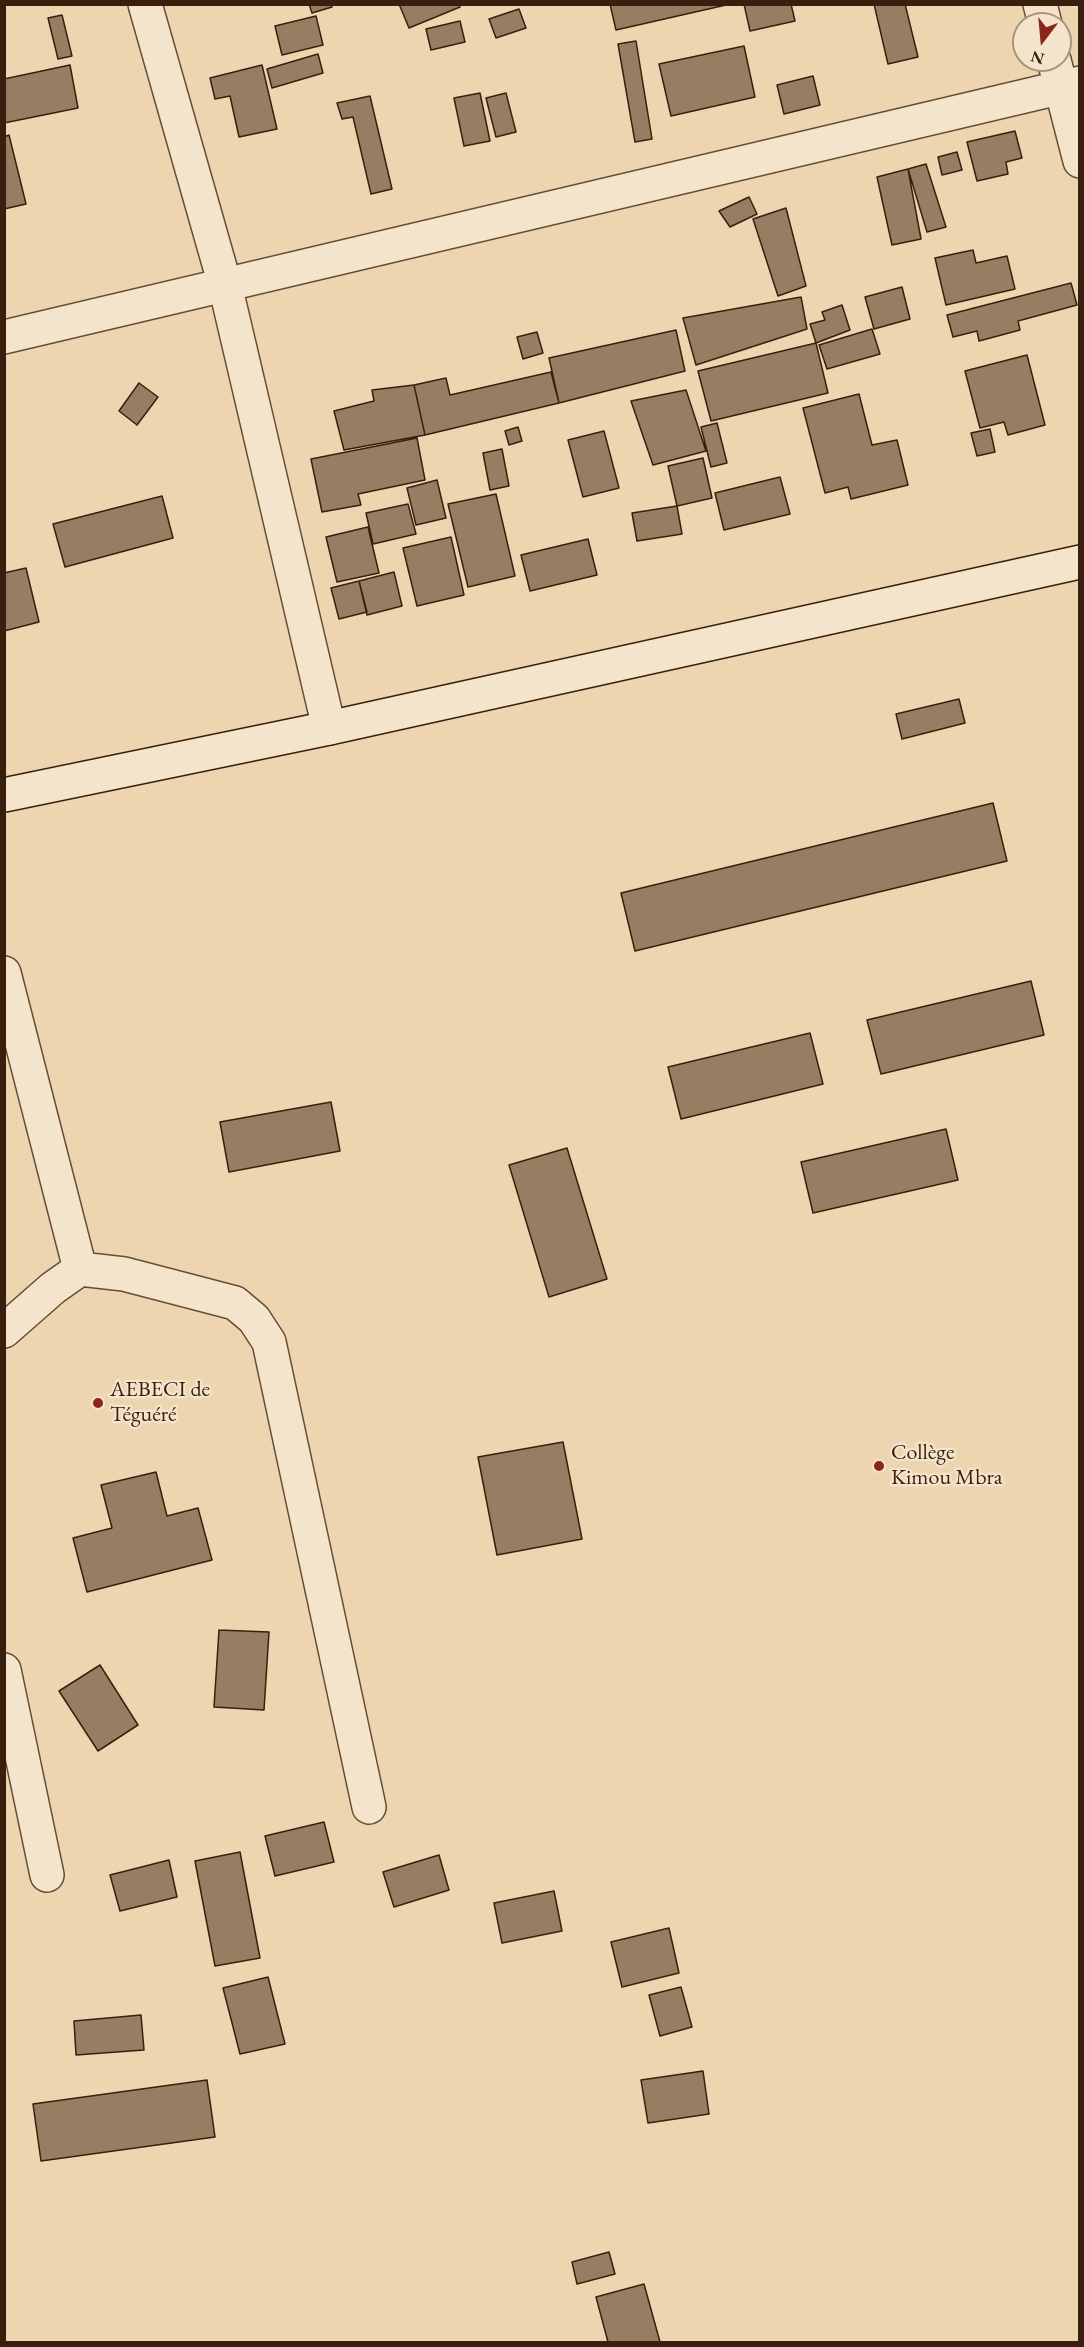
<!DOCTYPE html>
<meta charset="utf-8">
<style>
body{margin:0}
#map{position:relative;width:1084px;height:2347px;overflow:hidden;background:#edd6af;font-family:"EB Garamond",serif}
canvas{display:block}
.frame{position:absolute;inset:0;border:6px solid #391f0e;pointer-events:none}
.north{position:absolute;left:1012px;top:12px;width:60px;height:60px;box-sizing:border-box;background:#f3e4cb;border:2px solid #a9957f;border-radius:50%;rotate:196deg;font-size:16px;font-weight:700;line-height:24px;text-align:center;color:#391f0e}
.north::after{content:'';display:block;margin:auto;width:21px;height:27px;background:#8f2418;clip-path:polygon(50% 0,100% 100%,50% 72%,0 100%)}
</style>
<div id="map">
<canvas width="1084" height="2347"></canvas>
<div class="frame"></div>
<div class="north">N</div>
</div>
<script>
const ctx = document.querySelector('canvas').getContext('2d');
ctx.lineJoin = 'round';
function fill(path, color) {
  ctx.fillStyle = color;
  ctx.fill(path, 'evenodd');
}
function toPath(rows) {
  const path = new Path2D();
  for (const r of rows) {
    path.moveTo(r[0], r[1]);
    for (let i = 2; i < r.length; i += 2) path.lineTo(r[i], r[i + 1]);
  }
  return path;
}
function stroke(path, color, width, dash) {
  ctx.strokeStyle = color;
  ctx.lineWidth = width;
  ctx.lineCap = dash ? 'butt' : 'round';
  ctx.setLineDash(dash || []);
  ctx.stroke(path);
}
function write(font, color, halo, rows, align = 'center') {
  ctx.font = font + ' "EB Garamond",serif';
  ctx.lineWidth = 4.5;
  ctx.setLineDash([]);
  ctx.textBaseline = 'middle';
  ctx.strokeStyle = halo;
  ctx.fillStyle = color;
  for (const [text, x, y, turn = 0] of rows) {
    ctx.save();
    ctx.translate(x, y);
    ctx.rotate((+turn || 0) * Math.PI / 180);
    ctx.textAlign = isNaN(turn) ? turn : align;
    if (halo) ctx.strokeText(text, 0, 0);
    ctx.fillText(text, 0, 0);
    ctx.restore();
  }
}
const building = toPath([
 [309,4,331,4,332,7,312,13,309,4],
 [399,4,459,4,460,7,409,28,399,4],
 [610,4,726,4,726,5,616,30,610,4],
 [744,4,791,4,795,21,750,31,744,4],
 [874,4,905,4,918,57,888,64,874,4],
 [519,9,526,28,496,38,489,19,519,9],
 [62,15,72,56,58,59,48,18,62,15],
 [316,16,323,45,282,55,275,26,316,16],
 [460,21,465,42,431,50,426,29,460,21],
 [636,41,652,139,635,142,618,44,636,41],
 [744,46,755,97,671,116,659,64,744,46],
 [318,54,323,73,272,88,267,69,318,54],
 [70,65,78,108,4,123,4,79,70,65],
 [262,65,277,129,239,137,230,96,215,99,210,78,262,65],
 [813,76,820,105,784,114,777,85,813,76],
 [480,93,490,141,464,146,454,98,480,93],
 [506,93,516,132,496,137,486,98,506,93],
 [370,96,392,189,371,194,353,117,342,119,337,103,370,96],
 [1015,131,1022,158,1006,162,1008,174,977,181,967,142,1015,131],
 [9,135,26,204,4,209,4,137,9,135],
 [957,152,962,170,942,175,938,157,957,152],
 [926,164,946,227,927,232,908,169,926,164],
 [908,169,921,239,892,245,877,177,908,169],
 [749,197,757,214,730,227,719,211,749,197],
 [786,208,806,286,778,296,753,219,786,208],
 [973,250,976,263,1007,256,1015,289,946,305,935,258,973,250],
 [1071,283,1077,305,1018,321,1020,330,979,341,977,331,953,337,947,315,1071,283],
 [902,287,910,319,874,329,865,297,902,287],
 [801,297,807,329,696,365,683,318,801,297],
 [842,305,850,330,816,343,810,324,825,320,822,312,842,305],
 [872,329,880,354,827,369,819,345,872,329],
 [676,330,685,371,559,403,549,358,676,330],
 [537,332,543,353,523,359,517,337,537,332],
 [816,343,828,393,711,421,698,371,816,343],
 [1027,355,1045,425,1008,435,1004,422,980,428,965,371,1027,355],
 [551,372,559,403,425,435,414,385,446,378,450,395,551,372],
 [139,383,158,397,137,425,119,411,139,383],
 [414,385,425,435,344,450,334,411,374,401,372,390,414,385],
 [686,390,706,451,653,465,631,401,686,390],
 [859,394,872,445,897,440,908,485,851,499,848,487,825,493,803,408,859,394],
 [717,423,727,463,711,467,701,427,717,423],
 [518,427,522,441,509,445,505,431,518,427],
 [990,429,995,452,977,456,971,433,990,429],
 [604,431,619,488,583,497,568,440,604,431],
 [417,438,425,480,358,494,361,505,322,512,311,459,417,438],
 [502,449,509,486,490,490,483,453,502,449],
 [703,458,712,498,677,506,668,466,703,458],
 [780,477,790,514,724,530,715,493,780,477],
 [437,480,446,518,416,525,407,488,437,480],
 [496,494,515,576,468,587,448,504,496,494],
 [162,496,173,538,65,567,53,524,162,496],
 [408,504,416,534,373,544,366,513,408,504],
 [677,506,682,534,637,541,632,513,677,506],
 [368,527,379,573,337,582,326,537,368,527],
 [451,537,464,595,417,606,403,548,451,537],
 [588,539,597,575,530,591,521,555,588,539],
 [26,568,39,622,4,631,4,573,26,568],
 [394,572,402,606,367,615,359,581,394,572],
 [359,581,367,612,339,619,331,588,359,581],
 [959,699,965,723,902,739,896,714,959,699],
 [993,803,1007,861,635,951,621,893,993,803],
 [1031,981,1044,1035,881,1074,867,1020,1031,981],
 [810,1033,823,1084,681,1119,668,1067,810,1033],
 [331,1102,340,1151,229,1172,220,1122,331,1102],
 [946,1129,958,1180,813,1213,801,1162,946,1129],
 [567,1148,607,1279,549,1297,509,1165,567,1148],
 [563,1442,582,1539,497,1555,478,1457,563,1442],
 [156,1472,167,1516,198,1508,212,1560,87,1592,73,1538,112,1528,101,1485,156,1472],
 [219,1630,269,1632,264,1710,214,1707,219,1630],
 [100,1665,138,1725,98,1751,59,1691,100,1665],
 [324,1822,334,1862,275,1876,265,1836,324,1822],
 [240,1852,260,1958,215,1966,195,1861,240,1852],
 [439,1855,449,1890,394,1907,383,1872,439,1855],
 [169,1860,177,1897,120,1911,110,1875,169,1860],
 [554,1891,562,1931,502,1943,494,1903,554,1891],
 [669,1928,679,1973,622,1987,611,1942,669,1928],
 [268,1977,285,2044,240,2054,223,1988,268,1977],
 [681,1987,692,2027,660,2036,649,1995,681,1987],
 [141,2015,144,2050,76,2055,74,2021,141,2015],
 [703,2071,709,2114,648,2123,641,2080,703,2071],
 [207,2080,215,2137,41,2161,33,2104,207,2080],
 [609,2252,615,2274,577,2284,572,2262,609,2252],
 [644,2284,660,2342,608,2342,596,2297,644,2284]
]);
const street = toPath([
 [145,4,225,285,329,728],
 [1040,4,1045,24],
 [1054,60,1080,161],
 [4,337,1080,83],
 [4,973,80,1269,53,1288,4,1331],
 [80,1269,124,1274,235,1303,254,1319,269,1342,369,1807],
 [4,1670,47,1875]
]);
const secondary = toPath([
 [4,795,329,728,1080,562]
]);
const markers = [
 [98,1403,6,"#8f2418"],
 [879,1466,6,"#8f2418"]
];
const poiNames = [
 ["AEBECI de",110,1390],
 ["Téguéré",110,1415],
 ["Collège",891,1453],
 ["Kimou Mbra",891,1478]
];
fill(building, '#977e62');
stroke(building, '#391f0e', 1.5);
stroke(street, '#664d36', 36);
stroke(secondary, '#391f0e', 36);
stroke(street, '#f3e4cb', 33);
stroke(secondary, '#f3e4cb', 33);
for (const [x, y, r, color] of markers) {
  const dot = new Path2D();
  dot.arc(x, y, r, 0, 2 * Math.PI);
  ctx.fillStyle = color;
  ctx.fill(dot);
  stroke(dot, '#f3e4cb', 2);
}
write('22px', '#391f0e', '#f3e4cb', poiNames, 'left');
</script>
